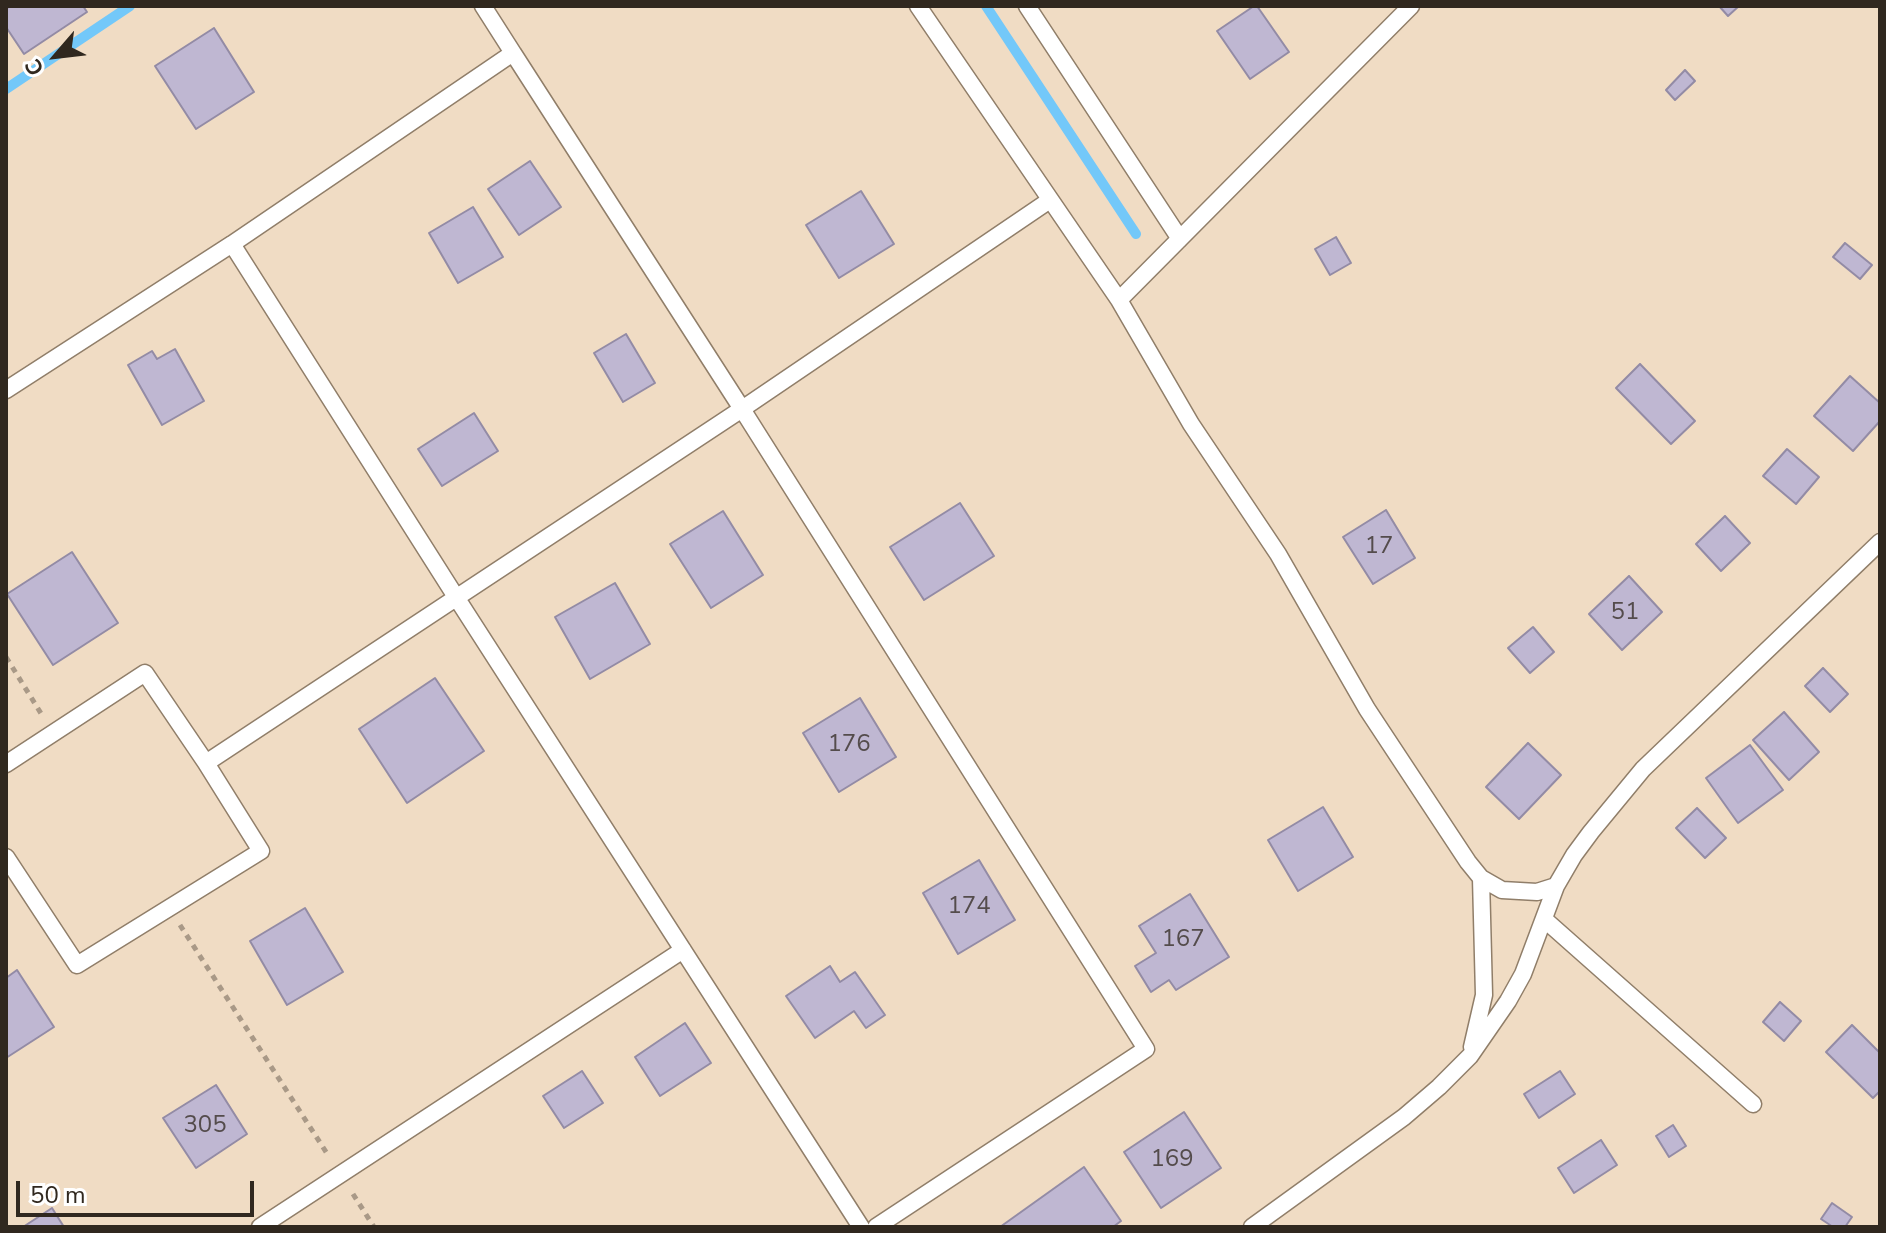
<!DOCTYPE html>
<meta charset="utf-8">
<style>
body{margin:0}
#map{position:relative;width:1886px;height:1233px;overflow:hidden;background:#f0dcc4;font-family:"Nunito Sans",sans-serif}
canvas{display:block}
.frame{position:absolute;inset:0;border:8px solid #30281f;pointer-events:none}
.north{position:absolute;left:16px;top:16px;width:80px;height:80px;-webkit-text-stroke:6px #fff;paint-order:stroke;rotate:242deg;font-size:22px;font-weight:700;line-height:32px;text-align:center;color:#30281f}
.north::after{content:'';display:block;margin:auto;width:28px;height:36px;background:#30281f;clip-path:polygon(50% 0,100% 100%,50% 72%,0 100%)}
.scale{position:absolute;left:16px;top:1181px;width:238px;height:36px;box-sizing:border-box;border:4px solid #30281f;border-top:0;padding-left:10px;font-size:24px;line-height:28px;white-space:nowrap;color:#30281f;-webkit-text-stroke:6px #fff;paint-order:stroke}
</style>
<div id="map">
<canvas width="1886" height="1233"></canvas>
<div class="frame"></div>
<div class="north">С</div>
<div class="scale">50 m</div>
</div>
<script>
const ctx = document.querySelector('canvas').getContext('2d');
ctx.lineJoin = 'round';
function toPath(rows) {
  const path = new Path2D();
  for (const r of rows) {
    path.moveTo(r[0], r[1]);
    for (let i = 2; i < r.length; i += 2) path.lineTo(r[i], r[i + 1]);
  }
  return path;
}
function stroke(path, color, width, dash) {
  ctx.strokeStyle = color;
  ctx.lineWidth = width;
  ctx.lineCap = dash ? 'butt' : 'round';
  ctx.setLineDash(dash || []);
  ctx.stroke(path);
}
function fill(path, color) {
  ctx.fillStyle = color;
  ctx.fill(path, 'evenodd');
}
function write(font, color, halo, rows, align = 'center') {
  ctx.font = font + ' "Nunito Sans",sans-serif';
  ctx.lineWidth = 6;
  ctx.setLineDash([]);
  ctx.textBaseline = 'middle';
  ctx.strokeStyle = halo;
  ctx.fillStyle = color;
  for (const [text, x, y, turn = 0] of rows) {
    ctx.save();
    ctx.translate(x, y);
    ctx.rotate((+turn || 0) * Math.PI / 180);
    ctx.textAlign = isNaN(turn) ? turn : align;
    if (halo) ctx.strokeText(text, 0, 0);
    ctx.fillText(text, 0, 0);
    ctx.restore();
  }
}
const stream = toPath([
 [986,6,1136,234],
 [6,89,130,6]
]);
const building = toPath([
 [10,6,83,6,87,12,24,54,6,27,6,9,10,6],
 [1254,6,1257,6,1289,52,1250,79,1217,31,1254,6],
 [1719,6,1739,6,1728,16,1719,6],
 [214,28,254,92,196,129,155,66,214,28],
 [1685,70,1695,81,1675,100,1666,90,1685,70],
 [530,161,561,207,519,235,488,189,530,161],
 [861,191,894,244,839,278,806,225,861,191],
 [473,207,503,257,458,283,429,233,473,207],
 [1336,237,1351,263,1330,275,1315,249,1336,237],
 [1845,243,1872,265,1860,279,1833,257,1845,243],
 [626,334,655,383,623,402,594,353,626,334],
 [175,349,204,401,162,425,128,365,152,351,157,359,175,349],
 [1640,364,1695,421,1671,444,1616,388,1640,364],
 [1850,376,1880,403,1880,421,1853,451,1814,416,1850,376],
 [474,413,498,451,442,486,418,449,474,413],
 [1787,449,1819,477,1796,504,1763,476,1787,449],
 [960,503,994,556,924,600,890,547,960,503],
 [1386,510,1415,558,1373,584,1343,537,1386,510],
 [723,511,763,575,711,608,670,544,723,511],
 [1725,516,1750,543,1721,571,1696,544,1725,516],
 [72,552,118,623,53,665,7,594,72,552],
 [1629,576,1662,612,1622,650,1589,614,1629,576],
 [615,583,650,644,590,679,555,617,615,583],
 [1533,627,1554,652,1530,673,1508,648,1533,627],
 [1823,668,1848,694,1830,712,1805,686,1823,668],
 [435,678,484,751,407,803,359,729,435,678],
 [860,698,896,757,839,792,803,733,860,698],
 [1784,712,1819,752,1789,780,1753,740,1784,712],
 [1528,743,1561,775,1519,819,1486,787,1528,743],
 [1750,745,1783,790,1738,823,1706,778,1750,745],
 [1323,807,1353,857,1298,891,1268,840,1323,807],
 [1697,808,1726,838,1705,858,1676,828,1697,808],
 [979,860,1015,920,958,954,923,893,979,860],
 [1190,894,1229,957,1176,990,1169,980,1151,992,1135,966,1156,953,1139,926,1190,894],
 [305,908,343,972,287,1005,250,941,305,908],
 [830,966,840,982,855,972,885,1015,866,1028,854,1011,815,1038,786,996,830,966],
 [17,970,54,1027,6,1058,6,978,17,970],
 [1780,1002,1801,1021,1784,1041,1763,1022,1780,1002],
 [685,1023,711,1063,660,1096,635,1057,685,1023],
 [1852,1025,1880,1053,1880,1091,1873,1098,1826,1052,1852,1025],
 [582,1071,603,1103,564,1128,543,1096,582,1071],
 [1560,1071,1575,1094,1539,1118,1524,1094,1560,1071],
 [216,1085,247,1134,196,1168,163,1118,216,1085],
 [1184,1112,1221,1168,1161,1208,1124,1152,1184,1112],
 [1673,1125,1686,1146,1669,1157,1656,1136,1673,1125],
 [1601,1140,1617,1165,1574,1193,1558,1168,1601,1140],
 [1084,1167,1121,1221,1113,1227,1000,1227,1084,1167],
 [1832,1203,1852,1217,1845,1227,1833,1227,1821,1219,1832,1203],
 [52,1208,64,1227,23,1227,52,1208]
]);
const path = toPath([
 [6,657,42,715],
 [180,925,328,1155],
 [353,1194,374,1227]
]);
const service = toPath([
 [483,6,513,53],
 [918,6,1119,300,1191,424,1278,554,1367,709,1468,862,1481,878,1502,890,1537,892,1556,886],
 [1027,6,1180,239],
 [232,244,456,597,861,1227],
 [1119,300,1411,6],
 [6,390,232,244,513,53,742,409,1050,200],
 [206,763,742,409,1146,1049,876,1227],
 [6,764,145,673,206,763,261,851,77,965,6,857],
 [1544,919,1753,1104],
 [1472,1047,1484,995,1481,878],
 [260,1227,683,950],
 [1252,1227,1404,1117,1439,1087,1470,1056,1508,1001,1523,974,1556,886,1574,855,1591,832,1643,769,1880,542]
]);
const numberNames = [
 ["17",1379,547],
 ["51",1625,613],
 ["176",849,745],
 ["174",969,907],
 ["167",1183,940],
 ["305",205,1126],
 ["169",1172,1160]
];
stroke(stream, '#73c8f9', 10);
fill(building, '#bfb7d2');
stroke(building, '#938ba5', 2);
stroke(service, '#907e69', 19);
stroke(path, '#a99987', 5, [6, 6]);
stroke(service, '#fff', 16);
write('24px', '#544c4c', null, numberNames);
</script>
